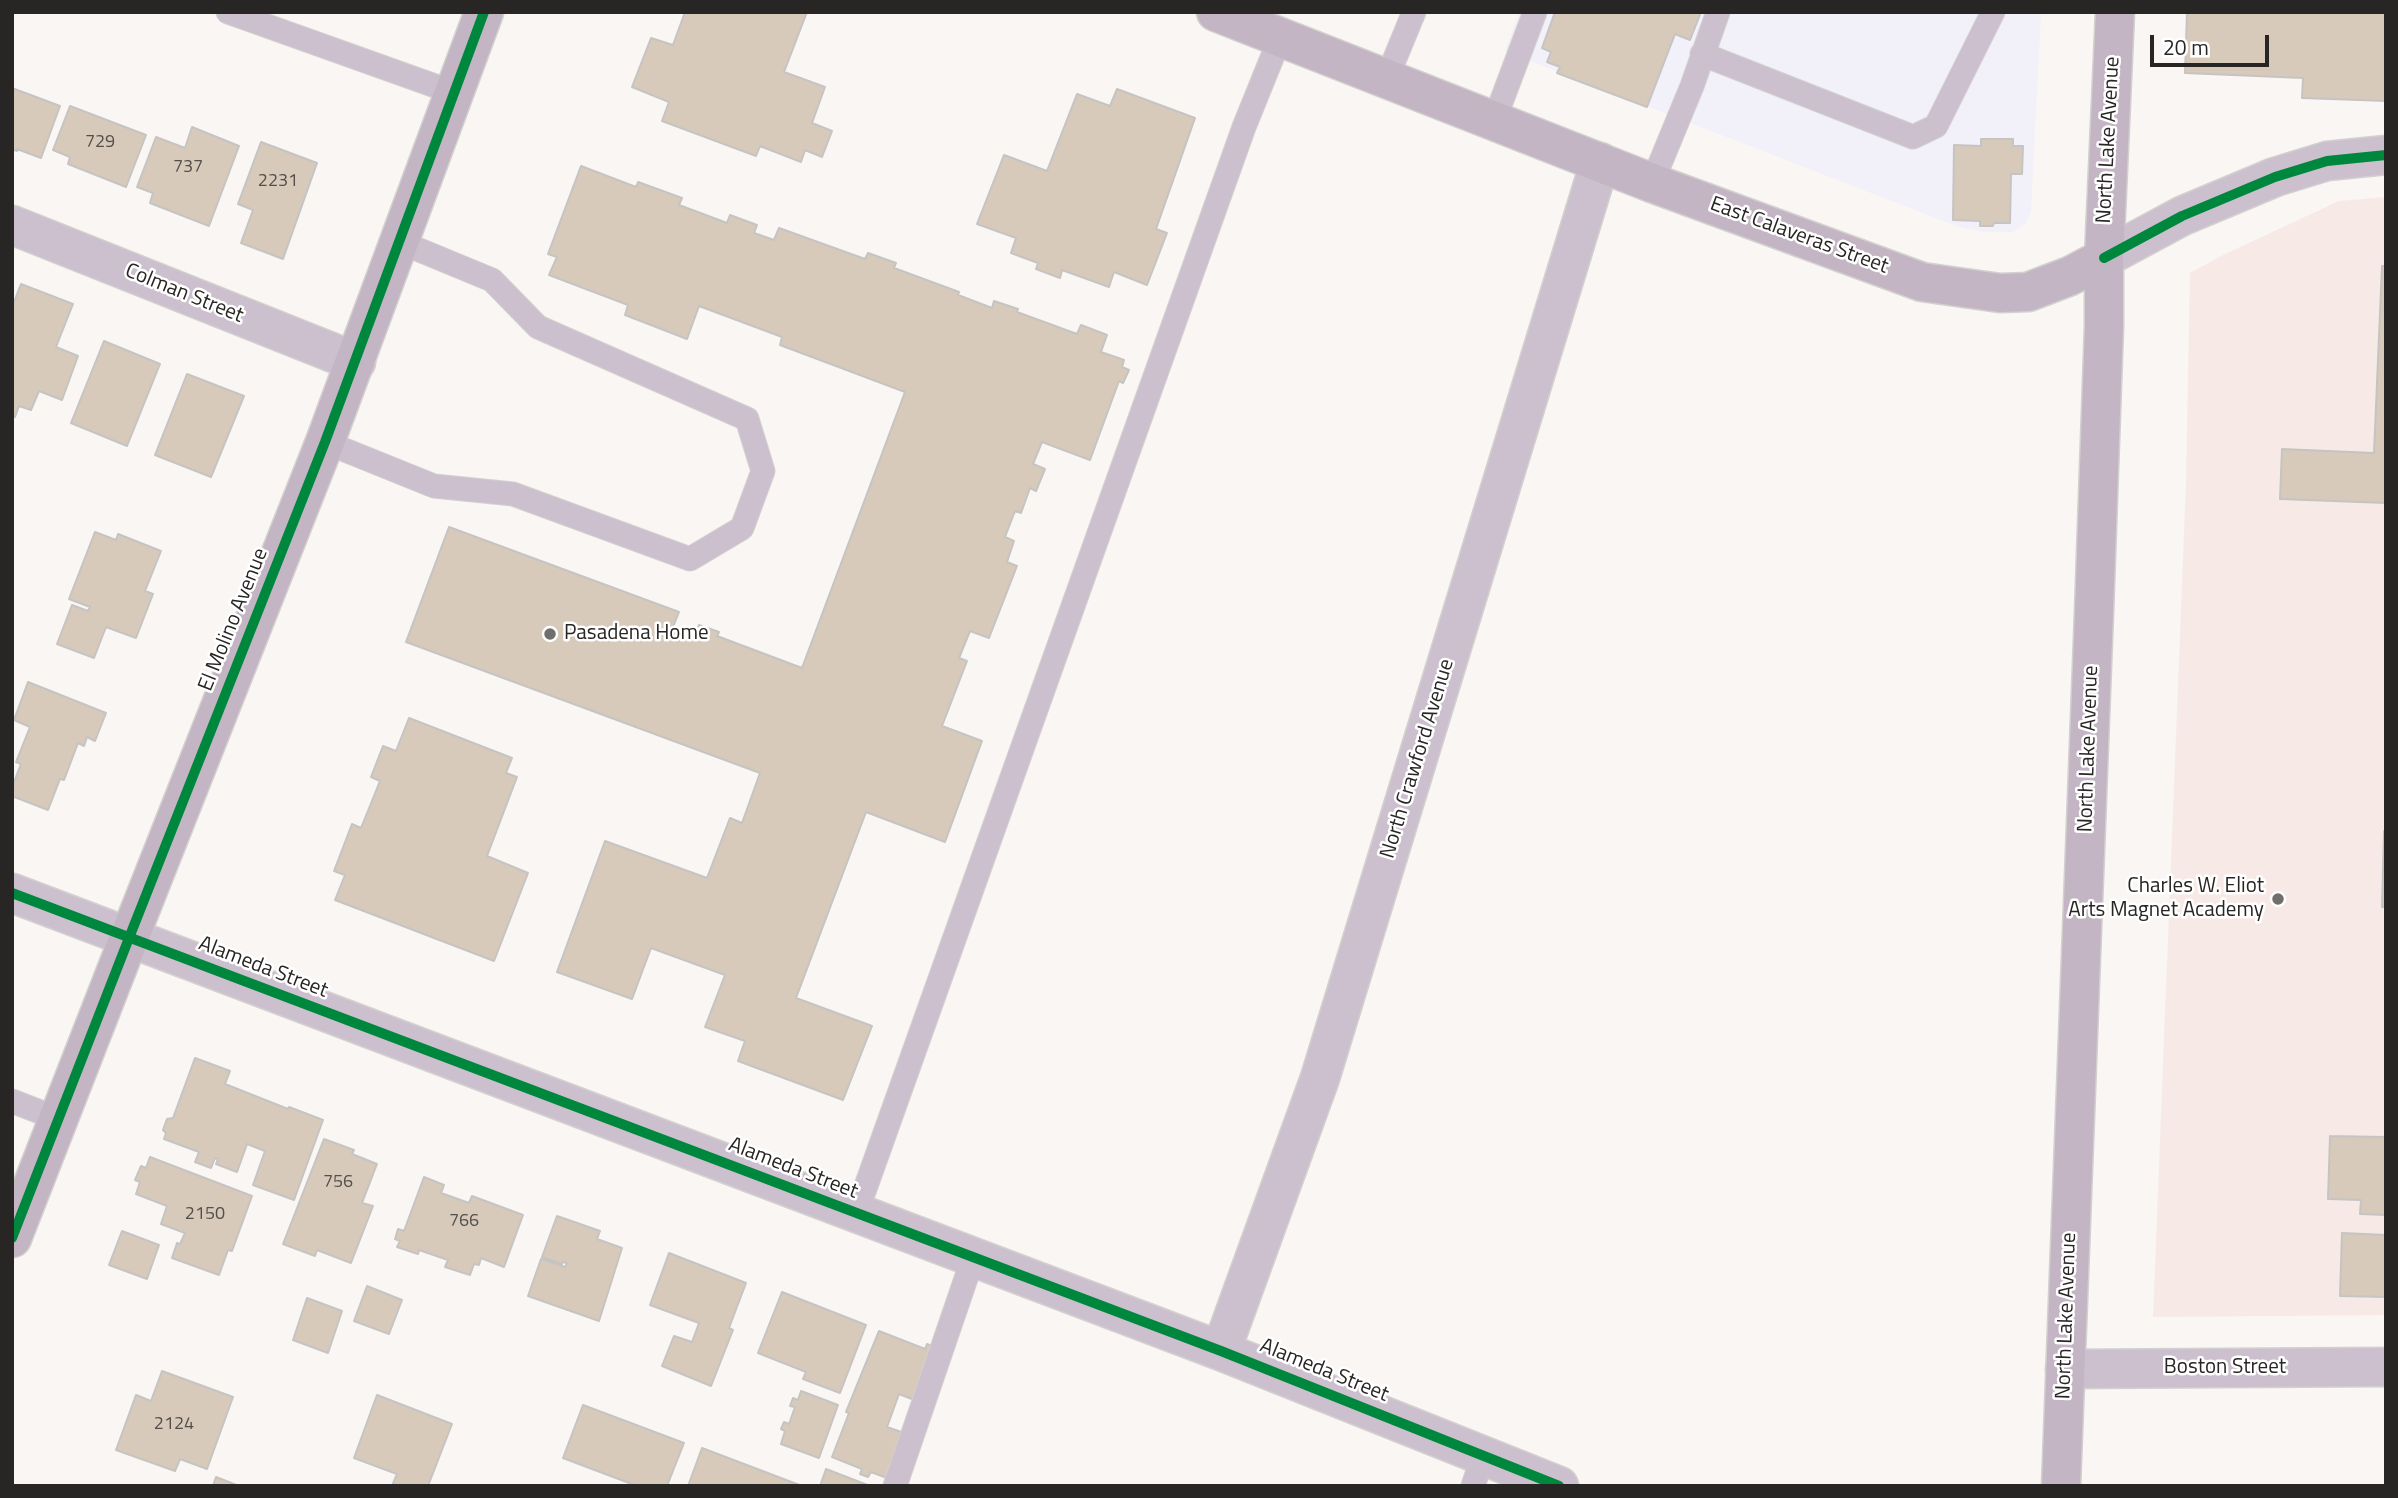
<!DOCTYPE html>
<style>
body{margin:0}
#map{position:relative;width:2398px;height:1498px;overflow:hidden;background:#f9f6f3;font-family:"Titillium Web",sans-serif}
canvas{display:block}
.frame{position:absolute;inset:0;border:14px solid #282624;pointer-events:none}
.scale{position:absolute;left:2150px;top:35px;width:119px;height:32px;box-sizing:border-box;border:4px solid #282624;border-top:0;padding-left:9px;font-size:21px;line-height:24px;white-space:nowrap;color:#282624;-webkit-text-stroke:5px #fff;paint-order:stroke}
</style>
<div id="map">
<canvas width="2398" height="1498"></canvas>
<div class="frame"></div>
<div class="scale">20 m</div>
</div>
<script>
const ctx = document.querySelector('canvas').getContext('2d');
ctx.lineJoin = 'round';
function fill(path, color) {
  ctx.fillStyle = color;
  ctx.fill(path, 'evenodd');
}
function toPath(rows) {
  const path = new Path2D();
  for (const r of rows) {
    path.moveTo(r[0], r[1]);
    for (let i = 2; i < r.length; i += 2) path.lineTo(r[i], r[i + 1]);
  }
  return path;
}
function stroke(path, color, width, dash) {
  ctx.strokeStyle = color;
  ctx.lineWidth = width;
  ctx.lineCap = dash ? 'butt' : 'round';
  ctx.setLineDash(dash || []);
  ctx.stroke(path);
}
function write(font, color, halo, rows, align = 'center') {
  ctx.font = font + ' "Titillium Web",sans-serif';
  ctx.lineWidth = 5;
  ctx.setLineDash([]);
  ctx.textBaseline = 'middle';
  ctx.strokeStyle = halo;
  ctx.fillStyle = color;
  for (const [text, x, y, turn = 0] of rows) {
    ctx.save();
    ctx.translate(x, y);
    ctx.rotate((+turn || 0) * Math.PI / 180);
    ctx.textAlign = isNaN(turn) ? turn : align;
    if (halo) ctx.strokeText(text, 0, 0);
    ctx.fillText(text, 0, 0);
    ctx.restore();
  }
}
const commercial = toPath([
 [1519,12,2041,12,2031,211,2026,223,2013,232,1985,232,1959,227,1505,51]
]);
const education = toPath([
 [2386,197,2386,1315,2153,1317,2186,483,2190,273,2225,254,2339,201]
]);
const building = toPath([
 [685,12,807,12,784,72,825,87,812,123,832,131,822,157,805,150,801,162,760,146,756,156,662,121,669,102,632,87,651,38,673,45,685,12],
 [1555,12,1701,12,1690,40,1675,34,1647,107,1557,73,1560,67,1547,62,1551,52,1542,48,1555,12],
 [2187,12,2386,12,2386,101,2302,98,2303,78,2185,73,2187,12],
 [12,88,60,106,41,158,17,149,17,151,12,149,12,88],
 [1117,89,1195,118,1156,229,1167,233,1147,285,1114,272,1109,287,1062,270,1060,278,1036,269,1038,263,1011,253,1016,238,977,224,1004,155,1047,171,1077,94,1110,106,1117,89],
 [70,106,146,135,126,187,68,164,70,157,53,150,70,106],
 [192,127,239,146,209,226,150,203,153,193,137,187,156,137,185,148,192,127],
 [1981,139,2013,139,2013,146,2023,146,2022,174,2011,174,2010,223,1994,223,1993,226,1980,226,1980,221,1953,220,1954,145,1981,146,1981,139],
 [261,142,317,163,283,259,241,243,253,210,238,204,261,142],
 [581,166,636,187,638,182,682,198,679,205,727,223,730,215,757,225,754,233,774,240,779,228,865,259,868,253,896,263,894,268,959,292,958,295,992,308,994,301,1018,309,1017,312,1077,334,1081,325,1107,335,1101,352,1124,360,1122,367,1129,370,1123,383,1119,381,1090,460,1042,442,1033,464,1045,469,1036,491,1030,488,1021,513,1015,511,1005,537,1014,541,1007,562,1017,566,989,638,970,631,959,658,967,661,942,726,982,741,945,842,866,812,796,998,872,1026,843,1100,738,1061,745,1041,705,1027,725,975,651,948,632,999,557,972,605,841,707,878,730,818,742,823,760,773,406,642,449,527,679,612,673,627,694,636,699,625,719,632,717,636,802,668,905,392,780,345,782,337,699,306,687,339,625,315,628,305,549,275,557,257,548,254,581,166],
 [2382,266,2386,266,2386,503,2280,499,2282,449,2374,453,2382,266],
 [21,284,73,304,56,347,78,356,62,400,39,391,31,410,19,406,15,417,12,416,12,307,21,284],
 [104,341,160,364,127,446,71,423,104,341],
 [187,374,244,396,211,477,155,455,187,374],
 [95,532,116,540,118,534,161,551,145,591,153,594,136,638,106,627,94,658,57,644,72,605,88,611,90,607,69,599,95,532],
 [28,682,106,713,95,741,87,737,84,746,78,743,64,780,60,779,48,810,12,796,12,787,21,764,16,762,30,727,14,720,28,682],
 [409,718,512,758,506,773,517,777,487,856,528,873,494,961,335,900,345,875,334,871,352,824,361,828,380,781,371,777,383,746,396,751,409,718],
 [2384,831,2386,831,2386,907,2382,907,2384,831],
 [195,1058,230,1071,225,1084,288,1109,289,1107,323,1120,294,1200,253,1185,265,1151,247,1144,237,1172,216,1164,218,1159,215,1158,211,1168,195,1162,199,1152,164,1139,166,1133,163,1130,167,1119,173,1118,195,1058],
 [2330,1136,2386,1137,2386,1215,2360,1214,2361,1200,2328,1199,2330,1136],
 [324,1139,354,1150,352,1154,377,1164,362,1203,373,1206,351,1263,317,1250,315,1256,283,1244,324,1139],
 [150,1157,252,1196,232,1251,228,1250,219,1275,172,1258,177,1243,180,1244,185,1233,161,1224,167,1206,136,1194,140,1182,135,1180,141,1166,146,1168,150,1157],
 [424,1177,444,1185,441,1193,469,1203,472,1196,523,1215,504,1267,481,1258,479,1265,474,1264,470,1275,445,1267,448,1260,419,1250,418,1254,397,1247,400,1241,395,1239,398,1229,404,1231,424,1177],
 [557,1216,600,1231,597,1239,622,1248,599,1321,528,1296,541,1259,565,1267,567,1263,563,1262,562,1264,542,1257,557,1216],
 [122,1231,159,1245,147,1279,109,1265,122,1231],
 [2342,1233,2386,1235,2386,1297,2340,1296,2342,1233],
 [669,1253,746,1283,729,1328,733,1330,711,1386,662,1366,674,1336,692,1342,699,1323,650,1305,669,1253],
 [367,1286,402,1300,389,1334,354,1321,367,1286],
 [782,1292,866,1325,840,1393,803,1379,806,1372,758,1353,782,1292],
 [307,1298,342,1311,328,1353,293,1340,307,1298],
 [879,1331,925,1349,927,1344,934,1347,917,1401,899,1394,887,1427,904,1433,887,1478,871,1472,868,1477,860,1474,862,1469,832,1457,849,1413,846,1412,879,1331],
 [162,1371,233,1397,207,1469,180,1459,175,1471,116,1450,136,1395,151,1401,162,1371],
 [801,1391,838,1405,819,1458,781,1444,785,1431,781,1429,784,1422,789,1424,795,1407,790,1406,793,1398,798,1400,801,1391],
 [377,1395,452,1424,428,1486,392,1486,397,1474,354,1458,377,1395],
 [583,1405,684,1443,667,1486,637,1486,563,1458,583,1405],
 [702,1448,802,1486,688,1486,702,1448],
 [826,1469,870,1486,820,1486,826,1469],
 [216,1477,239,1486,213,1486,216,1477]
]);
const lane = toPath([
 [228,12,455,93],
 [1702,54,1913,137,1936,126,1993,12],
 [1386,80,1414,12],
 [1494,121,1535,12],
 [1652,183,1692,86,1718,12],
 [325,442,434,486,513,494,690,559,742,528,763,471,747,419,538,327,492,280,400,242],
 [12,1101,58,1119],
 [856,1214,1244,127,1280,38],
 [895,1486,973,1258],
 [1473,1486,1483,1456]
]);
const street = toPath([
 [12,225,356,362],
 [2104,258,2182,216,2275,177,2327,161,2386,155],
 [12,893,1221,1351,1559,1486],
 [1221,1351,1320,1078,1600,162],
 [2065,1369,2386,1367]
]);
const secondary = toPath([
 [1216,12,1652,183,1922,282,2000,293,2028,292,2070,276,2104,258],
 [12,1238,129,938,325,442,484,12],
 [2061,1486,2094,612,2104,326,2104,258,2115,12]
]);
const cycleway = toPath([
 [2104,258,2182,216,2275,177,2327,161,2386,155],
 [12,893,1221,1351,1559,1486],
 [12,1238,129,938,325,442,484,12]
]);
const markers = [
 [550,634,7,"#716f6c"],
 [2278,899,7,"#716f6c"]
];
const numberNames = [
 ["729",100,143],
 ["737",188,168],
 ["2231",278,182],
 ["756",338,1183],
 ["2150",205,1215],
 ["766",464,1222],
 ["2124",174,1425]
];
const streetNames = [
 ["North Lake Avenue",2109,140,-87],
 ["East Calaveras Street",1799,236,20],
 ["Colman Street",184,294,22],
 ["El Molino Avenue",234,620,-68],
 ["North Lake Avenue",2089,749,-88],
 ["North Crawford Avenue",1418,759,-73],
 ["Alameda Street",263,968,21],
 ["Alameda Street",793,1169,21],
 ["North Lake Avenue",2067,1316,-88],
 ["Boston Street",2225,1368],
 ["Alameda Street",1324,1371,22]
];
const poiNames = [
 ["Pasadena Home",564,634],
 ["Charles W. Eliot",2264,887,"right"],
 ["Arts Magnet Academy",2264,911,"right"]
];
fill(commercial, '#f2f0f8');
fill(education, '#f7eae6');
fill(building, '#d7cabb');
stroke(building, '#c6c4c2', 2);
stroke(lane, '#d3d1cf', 25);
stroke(street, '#d3d1cf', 41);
stroke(secondary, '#d3d1cf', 41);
stroke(lane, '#ccc0ce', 23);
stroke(street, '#ccc0ce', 38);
stroke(secondary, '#c3b5c4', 38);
stroke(cycleway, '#00873e', 10);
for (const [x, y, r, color] of markers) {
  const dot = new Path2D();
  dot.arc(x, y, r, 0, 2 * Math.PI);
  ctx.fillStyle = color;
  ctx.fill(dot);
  stroke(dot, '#fff', 2.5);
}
write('18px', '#544f4a', null, numberNames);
write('21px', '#282624', '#fff', streetNames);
write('21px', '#282624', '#fff', poiNames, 'left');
</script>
